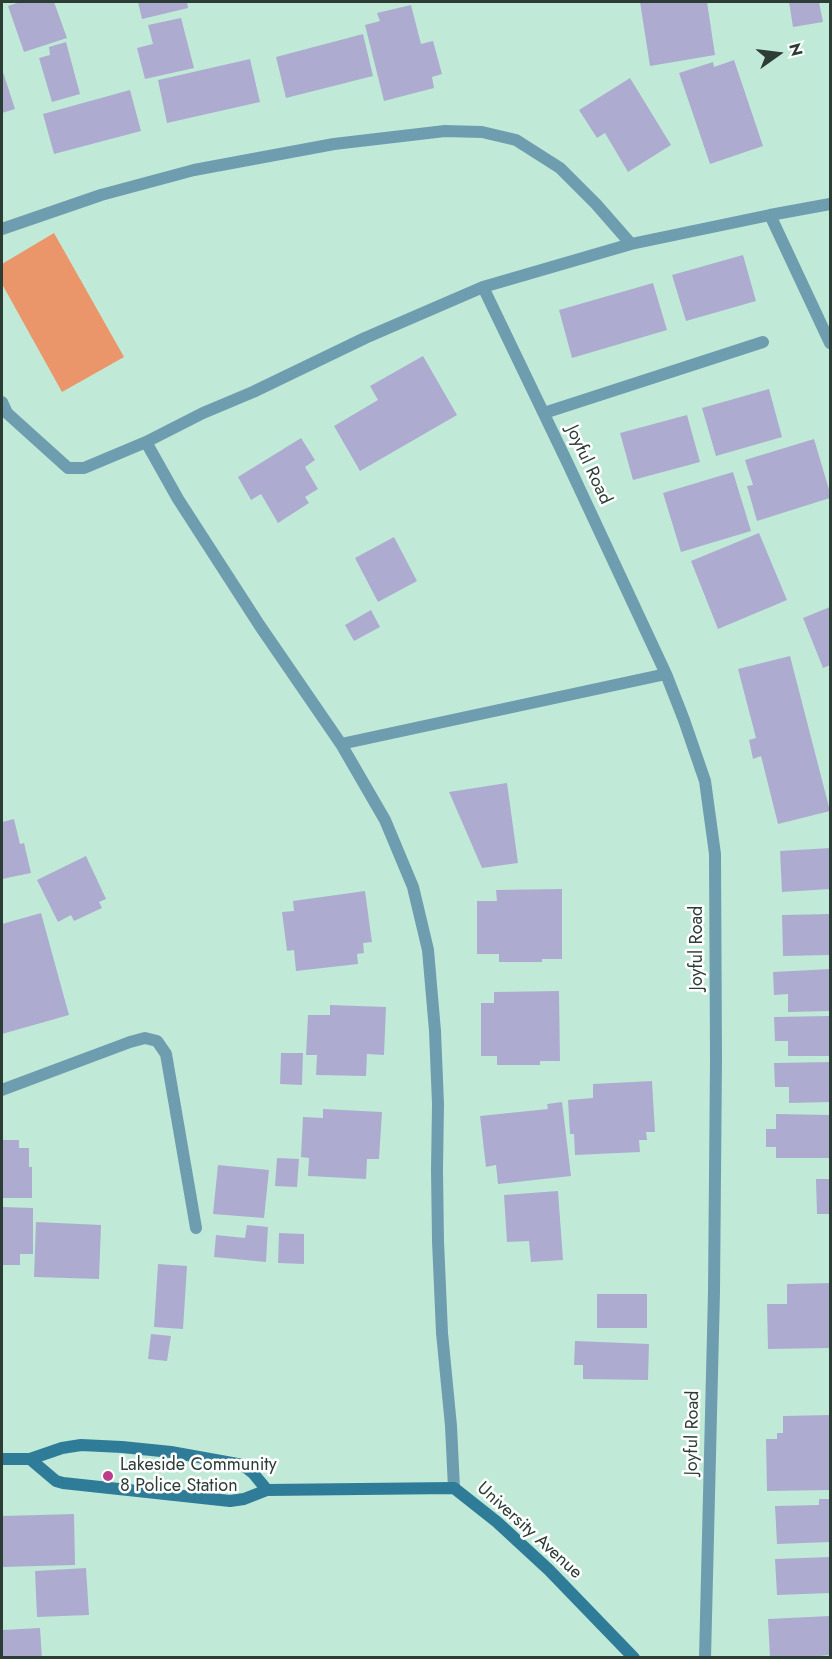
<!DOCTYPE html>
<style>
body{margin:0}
#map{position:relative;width:832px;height:1659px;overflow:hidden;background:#c0ead7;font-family:Jost,sans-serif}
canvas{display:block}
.frame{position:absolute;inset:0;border:3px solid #2c3d36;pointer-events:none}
.north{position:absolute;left:748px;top:24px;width:60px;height:60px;-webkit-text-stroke:4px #fff;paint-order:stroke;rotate:76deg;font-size:16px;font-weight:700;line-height:24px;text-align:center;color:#2c3d36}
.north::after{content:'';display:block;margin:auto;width:21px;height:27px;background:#2c3d36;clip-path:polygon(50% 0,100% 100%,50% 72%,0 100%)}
</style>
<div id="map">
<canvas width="832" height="1659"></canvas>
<div class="frame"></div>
<div class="north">N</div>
</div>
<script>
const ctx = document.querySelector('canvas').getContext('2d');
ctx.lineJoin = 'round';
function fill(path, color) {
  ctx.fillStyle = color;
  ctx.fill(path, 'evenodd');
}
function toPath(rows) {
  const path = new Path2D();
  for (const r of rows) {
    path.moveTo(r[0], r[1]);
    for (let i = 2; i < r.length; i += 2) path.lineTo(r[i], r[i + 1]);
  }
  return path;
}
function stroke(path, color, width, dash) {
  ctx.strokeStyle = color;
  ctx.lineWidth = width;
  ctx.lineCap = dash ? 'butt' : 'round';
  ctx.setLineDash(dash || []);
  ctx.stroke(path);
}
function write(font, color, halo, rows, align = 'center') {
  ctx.font = font + ' Jost,sans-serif';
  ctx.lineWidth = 5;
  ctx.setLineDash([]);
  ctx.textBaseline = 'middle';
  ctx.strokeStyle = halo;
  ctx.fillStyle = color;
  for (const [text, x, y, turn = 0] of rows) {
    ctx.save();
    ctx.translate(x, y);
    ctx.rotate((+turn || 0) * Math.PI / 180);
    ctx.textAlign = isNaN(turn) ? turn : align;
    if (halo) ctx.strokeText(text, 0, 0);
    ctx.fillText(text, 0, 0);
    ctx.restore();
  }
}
const green = toPath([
 [54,233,124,357,62,392,2,284,2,264]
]);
const building = toPath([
 [20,2,54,2,67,38,24,52,8,6],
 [138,2,187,2,188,8,142,19],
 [640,2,707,2,715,55,650,66],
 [789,2,819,2,823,22,793,27],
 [411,5,421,44,433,41,442,74,432,77,434,88,384,101,365,25,380,21,377,13],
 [181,18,194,68,145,79,137,48,153,44,148,25],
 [363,34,373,76,286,98,276,57],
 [66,42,80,94,52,102,39,58,50,55,49,47],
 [250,59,260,102,167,123,158,80],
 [734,60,763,146,710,164,679,73,713,62,714,67],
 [2,69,15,109,2,113],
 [630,78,671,145,628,172,605,133,597,138,579,110],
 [130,90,141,131,54,154,43,114],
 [743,255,756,301,686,321,672,275],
 [653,283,667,330,572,358,559,310],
 [423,356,457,415,360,471,334,426,378,400,370,386],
 [769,389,782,437,716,456,702,408],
 [687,415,700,462,633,480,620,433],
 [301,438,315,460,305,467,318,489,305,497,309,503,278,523,261,494,251,500,238,477],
 [814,439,830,493,830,498,757,521,747,486,753,485,745,460],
 [733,472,751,531,681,552,663,493],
 [759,533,787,600,718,629,691,561],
 [394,537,417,581,378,602,355,558],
 [830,607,830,665,823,668,803,618],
 [371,610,380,627,354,641,345,625],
 [790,656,830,811,778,824,761,756,753,759,749,740,756,738,738,669],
 [507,783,518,863,482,868,449,792],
 [14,819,20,844,24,843,31,873,2,879,2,822],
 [830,848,830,889,782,892,780,851],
 [86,856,106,899,99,902,102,908,74,921,71,915,58,922,37,880],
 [562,889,562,959,542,959,542,962,499,962,499,954,477,954,477,901,497,901,496,890],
 [365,891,372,942,363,943,364,953,357,954,358,964,296,971,294,950,287,951,282,912,294,911,293,901],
 [41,913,69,1015,2,1034,2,924],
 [830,914,830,955,783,956,782,915],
 [830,969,830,1011,788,1012,788,994,774,995,773,972],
 [559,991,560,1061,540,1061,540,1065,497,1065,497,1056,481,1056,481,1003,494,1003,494,992],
 [330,1005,386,1007,384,1055,367,1054,366,1076,316,1075,317,1055,306,1055,308,1015,330,1015],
 [830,1016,830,1056,788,1056,788,1041,775,1041,774,1017],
 [281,1053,303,1053,302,1085,280,1084],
 [830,1062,830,1102,789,1103,789,1087,775,1087,774,1063],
 [652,1081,655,1132,646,1132,647,1140,639,1140,640,1152,575,1155,574,1134,570,1134,568,1100,593,1098,593,1084],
 [562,1102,571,1176,498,1184,496,1165,486,1167,480,1116,548,1109,547,1104],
 [323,1109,382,1112,379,1159,367,1159,366,1179,308,1176,309,1158,301,1157,303,1117,323,1118],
 [776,1114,830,1115,830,1158,776,1158,776,1147,766,1147,766,1129,776,1129],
 [2,1140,19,1140,19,1148,29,1148,29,1167,32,1167,32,1198,2,1198],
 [277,1158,299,1159,297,1187,275,1186],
 [218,1165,269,1170,264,1218,213,1214],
 [816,1179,830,1179,830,1214,817,1214],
 [558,1191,563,1260,531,1262,529,1241,507,1242,504,1195],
 [2,1207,33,1208,33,1254,20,1254,20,1265,2,1265],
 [36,1222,101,1225,99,1279,34,1277],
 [247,1225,268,1227,266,1262,214,1257,216,1235,245,1238],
 [279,1233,304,1234,304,1264,278,1263],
 [158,1264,187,1266,183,1329,154,1327],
 [830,1283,830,1348,768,1349,767,1304,787,1304,787,1284],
 [597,1294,647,1294,647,1328,597,1328],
 [151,1334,171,1336,167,1361,148,1359],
 [575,1341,649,1344,648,1380,583,1379,583,1365,574,1365],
 [830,1415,830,1490,767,1491,766,1439,777,1439,777,1433,783,1433,783,1416],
 [819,1499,830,1499,830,1542,777,1544,775,1506,819,1505],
 [74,1514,75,1565,2,1567,2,1516],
 [830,1557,830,1593,777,1595,775,1559],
 [86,1568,89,1615,37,1617,35,1571],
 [830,1616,830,1655,820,1656,820,1658,770,1658,768,1619],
 [40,1628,42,1658,2,1658,2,1630]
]);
const street = toPath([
 [770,215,830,204],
 [2,229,101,195,194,170,334,144,445,131,482,132,516,140,560,168,596,204,631,244],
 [483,287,568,464,666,674,684,720,705,781,715,854,716,1059,714,1292,705,1658],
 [2,402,7,413,68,468,84,468,146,442,203,413,253,392,365,338,483,287,631,244,770,215,830,343],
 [544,413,763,342],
 [146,442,178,499,260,626,341,744,385,820,413,887,428,950,435,1031,438,1104,437,1170,438,1241,442,1333,451,1426,454,1488],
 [341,744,666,674],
 [2,1090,130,1042,145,1038,157,1041,166,1054,196,1228]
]);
const secondary = toPath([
 [2,1459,30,1459,62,1448,81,1445,122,1447,171,1452,243,1465,253,1473,267,1490],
 [30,1459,56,1481,63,1483,230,1501,244,1499,267,1490,454,1488,497,1522,549,1570,634,1658]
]);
const markers = [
 [108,1476,6,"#bc3d8a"]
];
const streetNames = [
 ["Joyful Road",588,465,65],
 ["Joyful Road",698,948,-90],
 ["Joyful Road",693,1433,-89],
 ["University Avenue",529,1531,42]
];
const poiNames = [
 ["Lakeside Community",120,1466],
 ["8 Police Station",120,1487]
];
fill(green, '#eb956b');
fill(building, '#adacd0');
stroke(street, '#6f9db0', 12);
stroke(secondary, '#2f7c99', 12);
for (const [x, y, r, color] of markers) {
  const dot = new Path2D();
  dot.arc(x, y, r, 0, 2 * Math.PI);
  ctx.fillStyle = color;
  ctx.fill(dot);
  stroke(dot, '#fff', 2);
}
write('18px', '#2c3d36', '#fff', streetNames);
write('18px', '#2c3d36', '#fff', poiNames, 'left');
</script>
